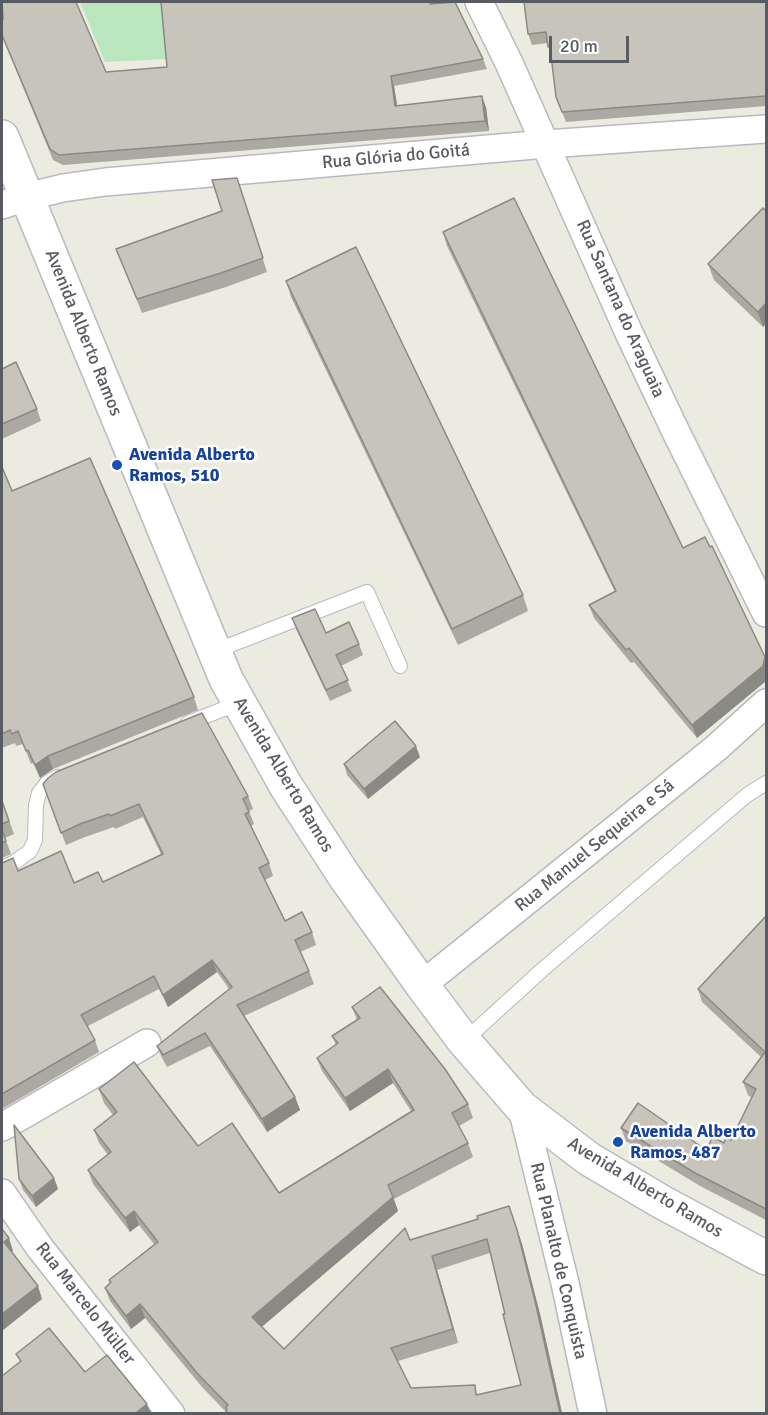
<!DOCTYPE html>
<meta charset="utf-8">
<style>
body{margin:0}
#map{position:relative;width:768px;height:1415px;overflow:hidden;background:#ecebdf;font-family:Signika,sans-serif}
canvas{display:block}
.frame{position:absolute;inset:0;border:3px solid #585b61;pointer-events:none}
.scale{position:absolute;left:549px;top:36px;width:80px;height:27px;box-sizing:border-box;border:3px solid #585b61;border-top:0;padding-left:8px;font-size:18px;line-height:21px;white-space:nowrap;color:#585b61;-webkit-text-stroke:4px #fff;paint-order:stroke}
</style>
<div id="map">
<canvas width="768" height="1415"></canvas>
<div class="frame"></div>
<div class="scale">20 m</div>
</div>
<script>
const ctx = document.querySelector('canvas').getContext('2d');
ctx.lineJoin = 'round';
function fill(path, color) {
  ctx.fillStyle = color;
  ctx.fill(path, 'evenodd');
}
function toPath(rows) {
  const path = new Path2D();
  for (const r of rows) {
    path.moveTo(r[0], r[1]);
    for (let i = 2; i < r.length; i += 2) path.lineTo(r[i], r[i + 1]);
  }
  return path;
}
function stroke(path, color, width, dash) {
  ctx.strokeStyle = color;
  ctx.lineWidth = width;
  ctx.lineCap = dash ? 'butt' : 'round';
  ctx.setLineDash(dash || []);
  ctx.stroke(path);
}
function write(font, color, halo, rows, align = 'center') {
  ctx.font = font + ' Signika,sans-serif';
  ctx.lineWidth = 5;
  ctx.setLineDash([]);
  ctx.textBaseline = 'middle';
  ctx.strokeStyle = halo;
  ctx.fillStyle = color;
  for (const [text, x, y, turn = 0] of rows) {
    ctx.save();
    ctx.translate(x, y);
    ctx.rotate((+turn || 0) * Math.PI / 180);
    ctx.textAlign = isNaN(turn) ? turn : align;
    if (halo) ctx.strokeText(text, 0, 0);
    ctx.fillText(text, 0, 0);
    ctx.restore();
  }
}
const green = toPath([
 [80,2,167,2,169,59,105,62]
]);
const service = toPath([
 [215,651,367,592,400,666],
 [188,723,239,703],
 [2,868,15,862,30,851,35,840,36,805,39,793,46,784,57,777],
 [464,1041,542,970,747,795,766,783]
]);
const minor = toPath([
 [479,2,509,63,629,333,674,428,766,613],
 [2,205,26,197,63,188,105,182,546,144,766,129],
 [422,985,715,749,766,703],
 [522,1108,565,1283,593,1414],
 [2,1127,147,1043],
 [2,1193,40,1248,171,1414]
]);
const secondary = toPath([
 [2,137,226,679,286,786,345,877,422,985,464,1041,522,1108,589,1159,660,1201,766,1258]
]);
const wall = toPath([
 [161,2,433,2,433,3,483,59,487,69,394,86,397,106,486,107,489,131,63,165,53,160,2,36,2,19,106,72,167,67],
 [766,2,766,106,566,122,556,97,551,56,548,43,532,45,528,34],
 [237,178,267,272,226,287,142,313,116,249,222,211],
 [763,208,763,327,714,280,708,264],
 [443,232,683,548,766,660,766,681,697,738,634,662,631,663,594,618,589,605,615,592,447,246],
 [286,281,523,595,528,611,458,645,291,297],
 [2,369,37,409,41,421,2,439],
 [2,467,12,491,194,697,198,710,53,769,40,778,33,763,31,764,23,744,16,746,15,743,2,748],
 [292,618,326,633,359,644,363,655,341,666,352,691,330,701,296,629],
 [420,757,368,799,347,775,344,764],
 [43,784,248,796,253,809,249,811,254,824,251,826,269,863,273,876,265,880,285,921,312,932,316,945,300,952,309,971,314,984,244,1016,295,1097,300,1110,267,1132,210,1046,167,1067,162,1058,157,1046,229,989,217,972,168,1007,159,989,88,1026,95,1040,99,1052,2,1109,2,863,18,871,74,883,103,882,161,854,143,817,115,829,114,827,85,837,66,845],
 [2,801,14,834,5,838,11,854,2,858],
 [766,916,766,1220,700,1186,626,1141,621,1128,706,1150,731,1140,752,1098,748,1095,743,1082,761,1057,702,1002,698,989],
 [352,1007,468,1104,473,1118,459,1126,468,1143,473,1157,394,1199,398,1211,261,1327,284,1349,410,1240,478,1219,509,1206,522,1244,540,1314,562,1413,227,1413,226,1412,202,1387,145,1318,131,1329,110,1301,105,1288,110,1283,109,1280,154,1244,139,1225,130,1232,93,1184,88,1170,108,1155,99,1143,94,1130,113,1115,104,1103,99,1089,279,1193,411,1111,393,1083,350,1111,322,1071,317,1058,336,1045,332,1036,357,1020],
 [490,1253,505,1314,521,1385,479,1394,411,1388,398,1361,458,1343,437,1270],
 [54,1178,58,1189,36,1207,23,1190,19,1179]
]);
const shadedWall = toPath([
 [391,76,394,86,399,117,395,106],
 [482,96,486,107,489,131,485,121],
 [766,303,766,324,763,327,758,312],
 [765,657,766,660,766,681,697,738,692,725],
 [416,746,420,757,368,799,364,789],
 [48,756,53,769,40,778,35,765],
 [212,960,217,972,168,1007,163,995],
 [388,1069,393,1083,350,1111,345,1098],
 [295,1097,300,1110,267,1132,262,1119],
 [54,1178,58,1189,36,1207,32,1196],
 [393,1197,398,1211,257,1331,252,1317],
 [509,1206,522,1244,540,1314,562,1413,560,1413],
 [134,1211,139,1225,130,1232,125,1218],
 [9,1238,13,1251,9,1254,4,1242],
 [432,1256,437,1270,458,1343,453,1329],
 [38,1286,42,1299,2,1331,2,1314],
 [140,1304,145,1318,131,1329,126,1316],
 [147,1404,151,1413,138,1413,137,1412]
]);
const building = toPath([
 [2,2,76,2,106,72,167,67,161,2,430,2,430,4,455,2,483,59,391,76,395,106,482,96,485,121,59,155,50,149,2,35,2,19,3,19,2,2],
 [524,2,766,2,766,96,562,112,556,97,550,47,548,47,546,32,528,34,524,2],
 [237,178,263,258,221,273,137,299,116,249,222,211,212,180,237,178],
 [514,198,683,548,705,537,710,547,712,546,765,657,763,666,692,725,629,648,626,650,589,605,616,591,443,232,514,198],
 [763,208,766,211,766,303,758,312,708,264,763,208],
 [356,247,523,595,452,629,286,281,356,247],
 [16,362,37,409,2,424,2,369,16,362],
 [90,458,194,697,48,756,35,765,28,750,26,751,18,731,12,734,10,730,2,734,2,467,12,491,90,458],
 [315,609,326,633,349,622,359,644,336,655,348,680,326,690,292,618,315,609],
 [202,713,248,796,243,799,249,812,245,814,269,863,259,868,285,921,302,912,312,932,295,940,309,971,237,1005,295,1097,262,1119,205,1033,163,1055,157,1046,232,987,212,960,163,995,154,976,81,1015,95,1040,2,1094,2,863,13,858,18,871,61,851,74,883,98,872,103,882,163,854,139,804,110,816,109,814,80,824,61,833,43,784,48,778,56,772,202,713],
 [395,721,416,746,364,789,344,764,395,721],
 [2,801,9,821,2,824,2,801],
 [2,830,6,841,2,843,2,830],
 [766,916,766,1209,695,1173,621,1128,638,1103,706,1150,713,1137,724,1143,726,1138,731,1140,756,1089,743,1082,765,1052,698,989,766,916],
 [380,987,445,1069,468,1104,452,1113,468,1143,388,1185,393,1197,252,1317,284,1349,405,1228,410,1240,478,1219,477,1216,509,1206,517,1230,535,1301,560,1413,228,1413,226,1411,227,1409,226,1407,228,1405,197,1373,140,1304,126,1316,105,1288,111,1282,109,1280,158,1242,134,1211,125,1218,88,1170,111,1152,94,1130,117,1112,99,1089,134,1062,198,1146,232,1123,279,1193,414,1110,388,1069,345,1098,317,1058,338,1043,332,1036,360,1018,352,1007,380,987],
 [487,1239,505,1314,503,1314,521,1385,476,1395,475,1385,411,1388,391,1348,453,1329,432,1256,487,1239],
 [14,1125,54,1178,32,1196,19,1179,14,1125],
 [2,1229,9,1238,4,1242,38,1286,2,1314,2,1229],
 [49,1328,85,1372,107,1355,147,1404,137,1412,139,1413,2,1413,2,1376,21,1361,16,1354,49,1328]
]);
const markers = [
 [117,465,6,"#1a4fb4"],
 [618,1142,6,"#1a4fb4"]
];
const streetNames = [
 ["Rua Glória do Goitá",396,157,-5],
 ["Rua Santana do Araguaia",620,309,66],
 ["Avenida Alberto Ramos",83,333,68],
 ["Avenida Alberto Ramos",283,775,59],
 ["Rua Manuel Sequeira e Sá",595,846,-39],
 ["Avenida Alberto Ramos",645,1188,31],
 ["Rua Planalto de Conquista",558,1261,77],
 ["Rua Marcelo Müller",85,1304,52]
];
const transitNames = [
 ["Avenida Alberto",129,455],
 ["Ramos, 510",129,476],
 ["Avenida Alberto",630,1132],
 ["Ramos, 487",630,1153]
];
fill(green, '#bae6be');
stroke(service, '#b7b9bf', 16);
stroke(minor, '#b7b9bf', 30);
stroke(secondary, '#b8bbc2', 36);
stroke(service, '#fff', 14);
stroke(minor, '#fff', 27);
stroke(secondary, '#fff', 33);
fill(wall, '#aba9a2');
fill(shadedWall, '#8b8984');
fill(building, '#c7c4bc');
stroke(building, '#8b8984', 1.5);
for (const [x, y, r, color] of markers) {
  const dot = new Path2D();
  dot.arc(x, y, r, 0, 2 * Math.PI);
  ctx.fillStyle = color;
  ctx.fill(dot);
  stroke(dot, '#fff', 2);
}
write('18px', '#585b61', '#fff', streetNames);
write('bold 18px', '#164399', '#fff', transitNames, 'left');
</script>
